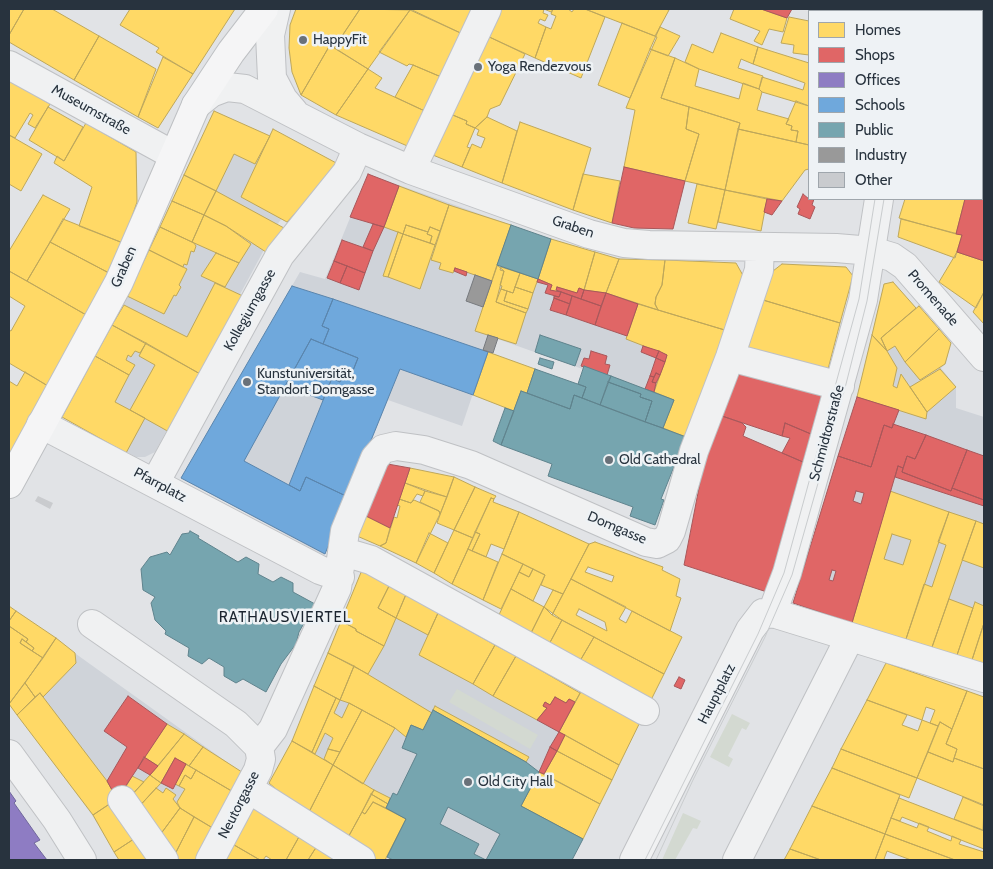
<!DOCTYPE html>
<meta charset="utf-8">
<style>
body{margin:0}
#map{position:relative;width:993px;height:869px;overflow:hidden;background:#e1e3e6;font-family:Cabin,sans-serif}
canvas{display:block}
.frame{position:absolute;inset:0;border:10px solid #28333e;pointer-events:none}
.legend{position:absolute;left:808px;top:10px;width:175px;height:190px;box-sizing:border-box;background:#eef2f5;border:1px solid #9fa6ac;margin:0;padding:6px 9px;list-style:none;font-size:15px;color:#28333e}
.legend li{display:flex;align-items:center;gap:10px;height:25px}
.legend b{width:25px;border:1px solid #9fa6ac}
</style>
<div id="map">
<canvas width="993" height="869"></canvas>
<div class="frame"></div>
<ul class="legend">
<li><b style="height:14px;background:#ffd966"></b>Homes</li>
<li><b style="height:14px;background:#e06666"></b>Shops</li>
<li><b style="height:14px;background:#8e7cc3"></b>Offices</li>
<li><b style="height:14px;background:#6fa8dc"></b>Schools</li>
<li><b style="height:14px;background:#76a5af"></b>Public</li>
<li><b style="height:14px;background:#999"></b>Industry</li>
<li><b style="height:14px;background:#c9cbce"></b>Other</li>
</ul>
</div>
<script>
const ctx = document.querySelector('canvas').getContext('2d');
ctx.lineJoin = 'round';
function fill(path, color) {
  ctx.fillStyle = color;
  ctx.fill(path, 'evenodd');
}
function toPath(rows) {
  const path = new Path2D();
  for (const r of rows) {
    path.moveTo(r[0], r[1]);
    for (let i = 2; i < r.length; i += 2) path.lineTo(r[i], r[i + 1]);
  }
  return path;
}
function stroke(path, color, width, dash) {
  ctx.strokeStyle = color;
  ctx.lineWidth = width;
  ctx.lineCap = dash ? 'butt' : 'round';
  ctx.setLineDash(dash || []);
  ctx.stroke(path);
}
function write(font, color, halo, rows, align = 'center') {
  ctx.font = font + ' Cabin,sans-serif';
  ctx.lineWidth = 5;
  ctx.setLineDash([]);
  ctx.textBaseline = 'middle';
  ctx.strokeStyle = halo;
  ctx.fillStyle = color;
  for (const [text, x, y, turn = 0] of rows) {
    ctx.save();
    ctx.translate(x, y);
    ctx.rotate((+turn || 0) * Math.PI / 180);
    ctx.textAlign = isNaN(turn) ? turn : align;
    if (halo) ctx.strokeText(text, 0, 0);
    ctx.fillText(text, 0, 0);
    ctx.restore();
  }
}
const built = toPath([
 [214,111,269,136,273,130,331,166,279,222,155,452,145,457,136,457,62,417,150,251],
 [368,174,550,239,619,260,736,264,686,436,673,401,492,337,462,426,388,400,324,555,181,478,300,272,325,279],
 [893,282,916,308,918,306,950,343,946,364,941,368,956,387,956,408,984,417,984,667,794,603,857,397,884,284],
 [362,570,407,592,448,619,567,686,572,676,643,716,572,860,392,860,387,857,385,860,376,860,308,817,269,783,292,741],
 [9,606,245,775,199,860,119,860,92,815,9,703]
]);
const green = toPath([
 [457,689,538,735,530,749,449,702],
 [732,714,750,723,746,730,742,728,728,756,733,759,729,767,710,757],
 [683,813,701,821,697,829,693,828,675,860,662,860]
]);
const homes = toPath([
 [9,9,24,9,9,35,9,9],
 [24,9,52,9,99,36,74,80,9,42,9,35,24,9],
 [130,9,235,9,193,74,156,52,159,48,120,25,130,9],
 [296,9,360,9,334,48,330,45,301,95,292,72,289,48,290,25,296,9],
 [360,9,410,10,368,69,334,48,360,9],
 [410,9,480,9,467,36,410,9],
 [498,9,553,9,551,12,544,9,543,13,548,15,545,21,540,19,538,23,546,27,535,58,485,35,498,9],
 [553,9,568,9,572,12,574,9,585,9,605,17,581,78,535,58,546,27,551,29,556,16,551,14,553,9],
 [585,9,665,9,669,10,655,36,585,9],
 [734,9,761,9,787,18,783,32,769,29,762,45,754,41,760,31,730,19,734,9],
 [893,9,892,11,842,10,842,9,893,9],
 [965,9,984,9,984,16,982,15,982,11,965,9],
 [410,10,467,36,446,79,413,65,409,64,407,66,379,52,410,10],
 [982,15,984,16,984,67,982,66,982,15],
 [789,17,809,21,809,55,793,53,794,45,781,43,789,17],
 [622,23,657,37,630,98,598,85,622,23],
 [660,27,680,36,668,56,650,49,660,27],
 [721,33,758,47,753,64,741,59,738,68,763,76,759,89,699,69,685,62,692,44,713,53,721,33],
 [485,35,525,54,500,105,490,109,487,117,475,128,466,124,467,121,448,113,485,35],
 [99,36,156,69,138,117,74,80,99,36],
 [330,45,368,69,336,115,301,95,330,45],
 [758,47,809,63,809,106,762,92,759,89,762,77,803,90,805,83,753,64,758,47],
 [650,49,675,58,661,98,689,107,686,129,699,134,685,181,624,167,635,110,626,108,650,49],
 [163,57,193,74,158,128,138,117,163,57],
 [675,58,699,69,695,86,739,99,743,83,759,89,762,92,757,110,789,119,786,124,792,126,791,130,798,131,796,142,738,129,740,123,661,98,675,58],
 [413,65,446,79,429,113,395,97,413,65],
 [368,69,382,78,375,88,429,113,412,148,336,115,368,69],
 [9,80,50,104,35,128,28,124,33,115,30,113,15,138,9,135,9,80],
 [796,101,809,106,809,145,796,142,798,131,791,130,792,126,786,124,796,101],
 [48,107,83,127,64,161,29,140,48,107],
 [689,107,740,123,725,190,685,181,699,134,686,129,689,107],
 [214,111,270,136,255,164,234,154,216,191,184,175,214,111],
 [448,113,467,121,466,124,475,128,467,147,470,148,462,167,428,153,448,113],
 [487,117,517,131,502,183,462,167,472,144,481,148,485,138,477,135,479,130,475,128,487,117],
 [520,122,591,148,573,210,502,183,520,122],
 [86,123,136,152,137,202,123,243,79,226,92,187,54,163,57,156,64,161,86,123],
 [273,129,340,165,287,222,241,197,273,129],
 [738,129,809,145,809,169,805,170,782,201,725,190,738,129],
 [9,135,42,154,21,191,9,184,9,135],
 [583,174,620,181,612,223,573,210,583,174],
 [184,175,216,191,204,215,172,201,184,175],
 [697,184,725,190,716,229,688,223,697,184],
 [399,186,449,205,440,231,430,227,428,232,406,225,403,234,384,227,399,186],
 [725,190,767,199,761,231,718,222,725,190],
 [216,191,284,228,269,254,226,226,204,215,216,191],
 [43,195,70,209,27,281,9,271,9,251,43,195],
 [905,199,965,199,956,234,899,218,905,199],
 [172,201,204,215,192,242,160,227,172,201],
 [449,205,511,225,492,281,455,268,453,273,439,269,441,263,431,260,449,205],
 [204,215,226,226,251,244,239,263,192,242,204,215],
 [63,219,123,243,109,273,50,242,63,219],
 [901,219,962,235,955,258,898,237,901,219],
 [406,225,428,232,427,234,432,236,430,243,403,234,406,225],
 [160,227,194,243,196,246,194,252,191,251,187,265,184,264,183,267,149,250,160,227],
 [430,227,440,231,435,245,430,243,432,236,427,234,430,227],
 [398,232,403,234,388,277,383,276,398,232],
 [403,234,435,245,420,289,388,277,403,234],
 [551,239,595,252,584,290,579,288,577,293,557,287,556,292,550,290,552,285,538,279,551,239],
 [50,242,109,273,88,316,27,281,50,242],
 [149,250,187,269,179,285,181,287,176,296,174,295,164,314,127,296,149,250],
 [595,252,619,259,606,293,584,290,595,252],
 [957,252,984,261,984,292,976,308,939,282,957,252],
 [216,253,239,263,225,287,201,276,216,253],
 [619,259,665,260,662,285,656,297,655,304,658,310,606,293,619,259],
 [665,260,736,263,745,279,728,331,658,310,655,304,656,297,662,285,665,260],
 [782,264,846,267,853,276,840,323,763,300,773,271,782,264],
 [497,265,504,271,496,302,526,313,516,344,475,331,497,265],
 [501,267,520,273,513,293,501,289,502,286,500,285,504,271,500,270,501,267],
 [9,271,88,316,48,386,9,363,9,330,11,331,25,306,9,296,9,271],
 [520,273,538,279,533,293,515,287,520,273],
 [893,282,916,308,881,338,887,351,872,335,884,284,893,282],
 [215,283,245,297,202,375,112,325,124,305,187,337,215,283],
 [515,287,533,293,528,309,504,301,507,291,513,293,515,287],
 [501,289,507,291,504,301,528,309,526,313,496,302,501,289],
 [984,292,984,324,973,312,984,292],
 [763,300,840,323,827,373,747,351,763,300],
 [638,304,728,331,686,437,663,428,674,400,654,392,667,355,626,339,638,304],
 [919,306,939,329,905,362,895,346,887,351,881,338,919,306],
 [112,325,146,343,140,353,135,351,131,357,128,355,126,360,135,365,129,375,95,356,112,325],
 [939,329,951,343,945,364,920,380,905,362,939,329],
 [872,335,887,351,897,368,893,386,897,388,901,374,927,412,926,419,857,397,872,335],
 [146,343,202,375,171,433,130,410,155,365,139,356,146,343],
 [488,352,535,369,527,393,521,391,514,411,473,395,488,352],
 [95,356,129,375,115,402,145,418,126,453,62,417,95,356],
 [940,369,956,387,927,412,910,387,940,369],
 [25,372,48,386,9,456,9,381,17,386,25,372],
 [410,468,454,477,447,497,405,483,410,468],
 [454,477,475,487,454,530,437,523,454,477],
 [405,483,425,491,423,496,417,494,411,503,399,499,405,483],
 [475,487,496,496,494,499,491,498,473,538,454,530,475,487],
 [425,491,447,497,440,514,439,511,420,502,425,491],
 [890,491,949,512,905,642,852,623,890,491],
 [892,534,911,540,903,565,884,559,892,534],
 [491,498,494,499,493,502,519,512,504,549,491,544,486,557,472,551,480,534,475,532,491,498],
 [399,499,411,503,414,500,439,511,440,514,416,563,380,546,386,543,394,517,397,518,400,506,397,505,399,499],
 [519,512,589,544,563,594,541,585,545,575,502,554,519,512],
 [949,512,976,521,931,650,905,642,924,584,932,587,946,545,938,542,949,512],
 [366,516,390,528,386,543,380,546,357,536,360,520,366,516],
 [976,521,984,524,984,568,962,560,976,521],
 [454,530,473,538,452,584,434,573,454,530],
 [475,532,480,534,472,551,468,549,475,532],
 [429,533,448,543,434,573,416,563,429,533],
 [595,542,663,567,662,570,680,579,676,596,681,598,670,631,571,579,589,544,595,542],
 [588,567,614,576,612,582,585,572,588,567],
 [468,549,498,562,483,600,452,584,468,549],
 [502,554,523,564,501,609,483,600,502,554],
 [523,564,533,569,529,577,519,572,523,564],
 [533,569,545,575,533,601,511,589,519,572,529,577,533,569],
 [362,570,390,584,378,608,396,618,384,646,356,631,356,629,341,621,362,570],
 [571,579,626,607,619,619,626,623,632,611,682,637,664,674,552,615,571,579],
 [579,609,605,622,607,631,576,615,579,609],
 [390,584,407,592,396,618,378,608,390,584],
 [511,589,544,607,529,637,498,617,511,589],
 [553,590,563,594,552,615,544,607,553,590],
 [407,592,450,613,448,619,438,613,428,635,396,618,407,592],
 [949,599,973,608,956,658,931,650,949,599],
 [975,602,984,606,984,623,971,663,956,658,975,602],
 [9,606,16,611,9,621,9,606],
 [544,607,562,620,547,648,529,637,544,607],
 [16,611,56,638,43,658,32,651,34,648,26,642,28,639,9,626,9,621,16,611],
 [438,613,495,645,473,684,419,655,438,613],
 [562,620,594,637,577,666,547,648,562,620],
 [341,621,356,629,356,631,384,646,368,674,328,653,341,621],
 [984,623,984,667,971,663,984,623],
 [9,626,28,639,26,642,22,639,20,643,43,658,9,704,9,626],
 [594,637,664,674,648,706,577,666,594,637],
 [56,638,75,653,76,663,43,697,40,693,35,697,25,683,56,638],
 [22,639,34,648,32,651,20,643,22,639],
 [495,645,516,656,493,696,473,684,495,645],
 [328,653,354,666,340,700,314,686,328,653],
 [516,656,580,693,575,702,569,699,566,703,555,697,550,705,545,702,543,706,547,708,537,720,493,696,516,656],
 [886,663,967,691,952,729,940,722,938,726,930,723,935,710,926,707,922,720,867,700,886,663],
 [354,666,432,713,423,730,411,725,406,737,395,728,349,703,340,700,354,666],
 [25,683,35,697,17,715,9,704,25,683],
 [314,686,336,698,312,752,292,741,314,686],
 [583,688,643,716,619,765,559,732,583,688],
 [967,691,984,697,984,769,954,758,957,749,946,744,967,691],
 [40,693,107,781,117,799,93,815,17,715,40,693],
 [336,698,340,700,334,713,342,718,349,703,362,710,340,752,328,749,333,738,325,733,315,754,312,752,336,698],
 [867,700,907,715,902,725,918,731,922,720,938,726,917,778,841,749,867,700],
 [435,706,529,757,526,762,433,710,435,706],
 [362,710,395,728,363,784,333,765,362,710],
 [940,722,952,729,946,744,957,749,953,762,928,752,940,722],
 [167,724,184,734,158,766,144,757,167,724],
 [184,734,203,747,189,766,175,758,161,783,150,775,184,734],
 [565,735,619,765,612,780,557,751,565,735],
 [292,741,333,765,307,816,269,783,292,741],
 [203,747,245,774,235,793,189,766,203,747],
 [328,749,340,752,333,765,324,759,328,749],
 [841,749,917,778,909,798,832,768,841,749],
 [557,751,612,780,600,804,544,774,557,751],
 [928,752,953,762,954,758,984,769,984,805,917,778,928,752],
 [186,764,196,770,191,779,185,775,179,786,175,784,186,764],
 [333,765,374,790,345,843,307,816,333,765],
 [832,768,900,795,885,834,812,806,832,768],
 [196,770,235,793,216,830,180,808,177,802,185,789,179,786,185,775,191,779,196,770],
 [539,772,600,804,583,839,521,806,539,772],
 [150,775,161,783,135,811,127,800,150,775],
 [132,776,144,782,127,800,123,792,132,776],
 [156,788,163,793,166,788,176,795,173,799,180,808,157,839,135,811,156,788],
 [374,790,390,798,388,804,371,794,374,790],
 [371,794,388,804,386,808,373,802,365,814,362,812,371,794],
 [963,797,984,806,983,830,954,819,963,797],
 [899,798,984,831,984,849,902,817,900,821,891,818,899,798],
 [117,799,137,837,114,852,93,815,117,799],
 [373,802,406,819,385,860,377,860,345,843,362,812,365,814,373,802],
 [250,806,300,835,286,860,272,860,266,856,263,860,260,860,229,842,250,806],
 [812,806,885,834,875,860,821,860,790,849,812,806],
 [180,808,194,817,173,858,157,839,180,808],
 [194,817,216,830,200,860,175,860,173,858,194,817],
 [891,818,917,828,919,823,929,827,927,831,951,841,952,836,961,840,959,844,984,852,984,860,955,860,885,834,891,818],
 [885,834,955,860,911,860,887,851,884,859,887,860,875,860,885,834],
 [300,835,317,846,308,860,286,860,300,835],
 [137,837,159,860,119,860,114,852,137,837],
 [229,842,260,860,219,860,229,842],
 [317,846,342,860,308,860,317,846],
 [790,849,821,860,784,860,790,849]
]);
const shops = toPath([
 [761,9,792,9,787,18,761,9],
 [982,66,984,67,984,261,957,252,962,235,956,234,965,199,982,199,982,66],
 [624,167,685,181,673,229,634,228,612,223,624,167],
 [368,174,399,186,384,227,350,217,368,174],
 [803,194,809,199,814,199,812,205,815,207,810,219,798,214,800,209,797,207,803,194],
 [767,199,782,201,772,215,764,212,767,199],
 [373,224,384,227,373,251,363,247,373,224],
 [342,240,373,251,365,273,334,261,342,240],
 [334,261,347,266,340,283,327,278,334,261],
 [347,266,365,273,359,290,340,283,347,266],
 [455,268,467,272,466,276,454,271,455,268],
 [538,279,552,285,550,290,561,292,559,297,545,293,548,285,537,282,538,279],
 [557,287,577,293,579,288,584,290,581,299,556,290,557,287],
 [584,290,606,293,601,306,581,299,584,290],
 [561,292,572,296,570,304,554,298,554,296,559,297,561,292],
 [606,293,638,304,627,336,595,325,606,293],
 [572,296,601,306,595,325,566,315,572,296],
 [554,298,570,304,566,315,550,310,554,298],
 [643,346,659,351,656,358,641,352,643,346],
 [591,351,607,356,605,364,610,365,607,375,581,366,584,358,589,359,591,351],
 [659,351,667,355,665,362,656,358,659,351],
 [656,358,665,362,660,375,656,373,654,377,650,376,656,358],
 [741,368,823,391,811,434,785,423,782,436,722,416,741,368],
 [656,373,660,375,656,383,652,382,656,373],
 [650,376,654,377,652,382,656,383,654,392,645,389,650,376],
 [857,397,899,410,892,428,884,425,871,467,838,456,857,397],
 [722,416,742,423,746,427,743,436,803,462,767,592,684,565,704,462,722,416],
 [785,423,811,434,803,462,782,453,790,438,782,436,785,423],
 [893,424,926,435,915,459,907,456,903,468,898,466,852,623,793,603,838,456,871,467,884,425,892,428,893,424],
 [856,491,864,493,861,504,853,501,856,491],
 [832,570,836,571,833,581,829,580,832,570],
 [926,435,967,450,951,491,902,472,907,456,915,459,926,435],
 [967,450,984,456,984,500,952,488,967,450],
 [382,463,410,468,390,528,366,516,360,520,382,463],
 [898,466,903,468,902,472,951,491,952,488,984,500,984,506,895,477,898,466],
 [679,677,685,680,681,689,674,686,679,677],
 [128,696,167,724,117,799,107,781,127,747,104,731,128,696],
 [555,697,566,703,569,699,575,702,559,732,537,720,547,708,543,706,545,702,550,705,555,697],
 [559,732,565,735,557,751,550,747,559,732],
 [550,747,557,751,544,774,539,772,550,747],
 [144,757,158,766,150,775,138,768,144,757],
 [175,758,186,764,173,789,161,783,175,758]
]);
const offices = toPath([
 [9,791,16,801,14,803,40,840,34,843,47,860,9,860,9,791]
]);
const schools = toPath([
 [292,286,333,299,322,326,329,329,323,344,311,339,244,461,300,491,306,477,348,497,325,554,181,478,292,286],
 [333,299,488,352,473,395,400,369,348,497,306,477,300,491,289,485,332,378,340,382,343,375,350,378,358,358,323,344,329,329,322,326,333,299],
 [311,339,358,358,350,378,343,375,340,382,332,378,323,400,285,386,311,339]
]);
const public = toPath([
 [511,225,551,239,538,279,497,265,511,225],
 [540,335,581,349,575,366,535,352,540,335],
 [540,358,554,362,552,369,538,364,540,358],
 [584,366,611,376,600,405,582,398,586,387,578,384,584,366],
 [535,369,586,387,582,398,574,395,570,409,527,393,535,369],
 [611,376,674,400,663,428,645,422,652,401,640,397,641,394,608,382,611,376],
 [608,382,641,394,640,397,652,401,645,422,600,405,608,382],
 [521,391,570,409,574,395,686,437,661,499,664,500,655,525,630,516,633,507,548,476,552,464,501,445,521,391],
 [505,408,514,411,501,445,493,441,505,408],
 [190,531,199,536,198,538,238,562,246,557,259,564,258,574,273,582,281,577,293,583,293,592,315,604,299,632,296,644,281,664,266,692,243,679,236,683,224,676,224,667,209,658,202,664,188,656,189,648,165,634,166,631,155,620,151,603,155,597,143,590,141,569,150,557,167,552,170,555,182,534,189,533,190,531],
 [433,710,526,762,539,772,521,806,583,839,572,860,486,860,500,834,448,807,440,824,479,844,474,854,486,860,393,860,387,857,406,819,386,808,393,793,397,795,417,754,402,748,411,725,423,730,433,710]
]);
const industry = toPath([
 [475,275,492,281,483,307,466,301,475,275],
 [488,335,498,338,493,353,483,350,488,335]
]);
const building = toPath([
 [38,496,53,503,50,509,35,501]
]);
const minor = toPath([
 [276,9,270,35,272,78,283,99,294,112],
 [930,11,931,9],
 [9,65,173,155],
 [196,105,211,93,227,87,245,89,358,147,411,170,589,234,624,243,649,245,836,248,872,251,892,257,905,266,984,357],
 [411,170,487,9],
 [730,357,840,386],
 [41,424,320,570,340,577],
 [155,483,280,255,347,172,358,147],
 [344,552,371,560,645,711],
 [772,613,787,573,863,300,879,199],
 [92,624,236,724,259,747],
 [259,747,273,729,337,588,345,531,375,458,383,449,396,446,424,450,471,465,646,542,657,544,667,539,671,531,694,451,730,357,759,270,760,247],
 [9,754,57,820,82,860],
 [249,789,361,860],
 [122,800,164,860],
 [210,860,258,770,261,759,259,747],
 [634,860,750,630,763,613,776,614,984,678],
 [737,860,850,637]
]);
const major = toPath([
 [9,484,119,282,196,105,231,52,264,9]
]);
const tram = toPath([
 [925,11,926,9],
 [935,11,936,9],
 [645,860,758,634,784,573,859,299,875,199],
 [656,860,693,780,765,637,792,575,845,388,867,301,884,199]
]);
const markers = [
 [303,40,5,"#697179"],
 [478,67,5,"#697179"],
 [247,382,5,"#697179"],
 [609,460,5,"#697179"],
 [468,782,5,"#697179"]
];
const poiNames = [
 ["HappyFit",313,40],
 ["Yoga Rendezvous",488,67],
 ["Kunstuniversität,",257,374],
 ["Standort Domgasse",257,390],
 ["Old Cathedral",619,460],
 ["Old City Hall",478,782]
];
const streetNames = [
 ["Museumstraße",91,110,29],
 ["Graben",573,227,19],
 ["Graben",124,267,-66],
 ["Promenade",933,298,49],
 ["Kollegiumgasse",250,310,-61],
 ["Schmidtorstraße",827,433,-75],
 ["Pfarrplatz",160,485,28],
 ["Domgasse",617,528,23],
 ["Hauptplatz",717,694,-63],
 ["Neutorgasse",239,805,-63]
];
const neighbourhoodNames = [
 ["RATHAUSVIERTEL",285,618]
];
fill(built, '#cfd3d9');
fill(green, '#d3d9d1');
fill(homes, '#ffd966');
stroke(homes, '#bea75a', 1);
fill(shops, '#e06666');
stroke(shops, '#a9575a', 1);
fill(offices, '#8e7cc3');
stroke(offices, '#6f669b', 1);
fill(schools, '#6fa8dc');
stroke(schools, '#5a85ad', 1);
fill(public, '#76a5af');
stroke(public, '#5f838d', 1);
fill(industry, '#999');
stroke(industry, '#777a7e', 1);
fill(building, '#c9cbce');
stroke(minor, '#bfc1c4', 30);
stroke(major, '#bec0c3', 30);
stroke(minor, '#f0f1f2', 28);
stroke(major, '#f5f5f6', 28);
stroke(tram, '#c9ccce', 1);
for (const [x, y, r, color] of markers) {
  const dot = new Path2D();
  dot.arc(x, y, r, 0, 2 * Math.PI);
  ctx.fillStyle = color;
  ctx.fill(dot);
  stroke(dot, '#eef2f5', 2);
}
write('14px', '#28333e', '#eef2f5', poiNames, 'left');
write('14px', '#28333e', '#eef2f5', streetNames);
ctx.letterSpacing = '1px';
write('15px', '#1b242f', '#eef2f5', neighbourhoodNames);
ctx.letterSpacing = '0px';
</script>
